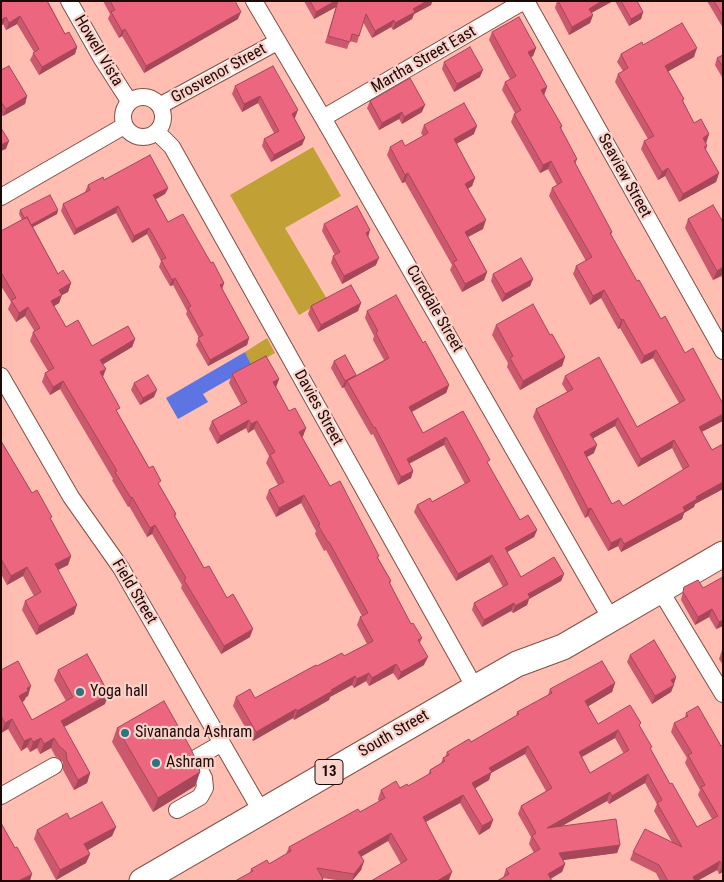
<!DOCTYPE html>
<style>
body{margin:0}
#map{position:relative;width:724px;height:882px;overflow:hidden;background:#ffbeb1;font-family:"Roboto Condensed",sans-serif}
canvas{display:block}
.frame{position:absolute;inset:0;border:2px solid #1e0906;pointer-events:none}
</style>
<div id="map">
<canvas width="724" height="882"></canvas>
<div class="frame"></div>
</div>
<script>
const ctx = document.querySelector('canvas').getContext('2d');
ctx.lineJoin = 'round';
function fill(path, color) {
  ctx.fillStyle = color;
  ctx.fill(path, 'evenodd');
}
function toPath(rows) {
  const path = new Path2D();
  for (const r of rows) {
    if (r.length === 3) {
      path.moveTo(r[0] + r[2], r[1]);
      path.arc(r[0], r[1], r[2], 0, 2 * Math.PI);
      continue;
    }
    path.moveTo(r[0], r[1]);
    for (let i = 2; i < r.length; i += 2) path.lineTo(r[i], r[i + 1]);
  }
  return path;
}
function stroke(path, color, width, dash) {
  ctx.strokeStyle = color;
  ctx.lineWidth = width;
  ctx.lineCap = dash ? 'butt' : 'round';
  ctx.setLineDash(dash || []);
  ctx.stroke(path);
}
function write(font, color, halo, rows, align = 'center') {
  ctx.font = font + ' "Roboto Condensed",sans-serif';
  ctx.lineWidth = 4.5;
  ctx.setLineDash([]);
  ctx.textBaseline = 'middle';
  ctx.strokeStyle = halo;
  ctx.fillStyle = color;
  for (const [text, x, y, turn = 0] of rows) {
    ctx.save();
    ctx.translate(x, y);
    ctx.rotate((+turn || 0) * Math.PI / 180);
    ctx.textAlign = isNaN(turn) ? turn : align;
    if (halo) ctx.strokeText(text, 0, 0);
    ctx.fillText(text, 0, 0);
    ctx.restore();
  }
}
const green = toPath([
 [313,147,341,196,285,228,327,299,299,315,230,195],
 [267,338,275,353,252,366,245,352]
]);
const water = toPath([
 [245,352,252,366,203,394,208,402,178,419,166,398]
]);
const street = toPath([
 [69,1,102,59,129,101],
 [254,1,323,118,611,619],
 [526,1,723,351],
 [143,117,20],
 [161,105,277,42],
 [323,118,524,1],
 [157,132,172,147,475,688],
 [1,197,124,126],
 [1,376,71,497,121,568,261,811],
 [660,590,723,694],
 [1,796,54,766],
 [177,810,200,797,205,788,204,778,196,762,196,758,222,743]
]);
const primary = toPath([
 [142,881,475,688,517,664,563,647,723,554]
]);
const wall = toPath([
 [1,1,48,1,65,34,77,47,75,54,39,75,30,60,34,52,17,24,6,30,3,24,1,26],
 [103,1,235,1,238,19,144,73,122,36,119,38,108,19,110,14],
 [304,1,432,1,431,5,414,14,412,19,393,30,391,27,372,38,363,22,357,43,350,41,347,49,325,43,336,7,314,19],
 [557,1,613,1,591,13,593,15,590,23,569,35,555,8],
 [615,1,639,1,637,2,643,12,641,19,629,26],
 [707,1,723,1,723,28],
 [492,32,536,48,533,56,531,57,547,87,544,95,562,126,561,129,577,159,575,165,612,232,611,235,702,432,712,450,723,444,723,489,695,504,694,507,684,513,682,519,621,552,618,546,608,551,588,516,585,518,533,417,536,409,567,392,562,384,565,376,637,427,679,403,653,358,641,364,620,328,618,329,601,298,590,305,573,274,576,266,586,261,549,196,552,188,557,185,548,169,540,173,511,122,514,114,515,113,502,90,505,82,510,79,489,40],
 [615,426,638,467,672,448,683,470,623,506,612,504,587,457,594,453,593,438],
 [643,45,694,57,668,71,684,99,683,101,694,123,709,134,706,143,707,146,706,150,719,173,716,182,679,202,665,176,658,180,641,149,644,141,648,139,615,82,618,74,623,71,617,62,621,54],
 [723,55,723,79,715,65,717,58],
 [444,62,480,77,454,92,442,69],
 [273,66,295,118,294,118,305,138,302,145,271,162,262,146,264,139,274,133,258,103,242,112,232,94,235,86],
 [1,70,27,96,25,104,3,116,1,114],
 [370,101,422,112,402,124,399,119,379,130,367,108],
 [424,125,474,134,456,144,475,178,472,186,468,189,483,229,468,237,487,272,484,280,462,292,450,270,452,265,405,182,402,183,387,155,390,147,405,146,423,136,421,133],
 [104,180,168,188,165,194,156,199,168,222,211,263,224,283,222,289,249,338,247,345,208,366,196,345,199,338,186,314,187,311,173,285,170,286,159,267,161,261,147,234,132,243,116,213,74,235,61,211,63,204,85,192,88,185],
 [20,210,58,210,57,214,33,227,58,274,71,283,68,292,62,295,59,303,54,306,66,327,92,346,135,339,132,347,103,364,103,377,118,414,176,514,175,517,204,568,250,637,221,654,181,588,182,585,152,534,147,537,129,506,128,507,112,480,113,479,60,389,50,395,42,382,45,373,48,371,30,341,33,332,35,332,25,316,16,322,8,309,11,302,1,286,1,231,22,220,19,214],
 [688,219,723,222,723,279,721,276,713,280,685,228],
 [324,224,368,237,376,265,342,284,331,263,333,256,335,255,322,231],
 [493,274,533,279,530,286,502,302,491,281],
 [361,303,358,311,318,332,308,314,311,306],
 [367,311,423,343,449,385,446,393,412,412,423,433,463,411,488,465,520,520,537,530,534,537,507,552,521,577,564,574,561,581,529,599,527,605,513,613,511,611,482,627,472,610,474,603,503,587,489,562,456,581,414,512,417,505,432,502,465,484,444,445,409,464,413,471,411,478,398,485,373,434,371,435,344,388,345,387,342,388,331,368,334,361,355,376,384,360,373,340,374,336,365,318],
 [496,325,565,357,562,366,520,390,507,367,508,363,492,335],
 [232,374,279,379,276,387,289,411,306,428,303,436,302,437,330,486,378,558,391,581,390,584,411,624,422,638,420,643,424,665,398,680,393,673,369,686,366,681,354,688,352,685,330,697,329,700,294,720,293,718,253,741,233,706,236,697,255,698,317,666,344,656,367,644,357,625,360,617,362,616,326,550,324,551,315,534,316,531,301,503,276,517,266,498,269,490,278,485,266,463,269,456,254,429,248,433,246,428,217,444,209,429,212,421,241,405,229,383],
 [134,383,154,397,140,405,131,390],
 [1,441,32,493,51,520,71,556,68,565,58,570,74,614,36,635,22,610,25,601,34,596,23,576,7,585,1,574],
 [698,580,723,626,716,629,709,617,695,625,681,600,684,587],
 [722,650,723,650,723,665,719,659],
 [630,655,676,677,671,692,652,704,627,662],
 [1,670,28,696,26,697,24,701,22,702,32,720,66,701,54,680,58,670,105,704,64,727,90,773,87,783,74,790,63,770,63,762,55,756,51,748,40,754,37,748,30,752,27,747,21,751,8,729,1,733],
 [615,683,612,692,588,706,598,724,640,727,651,750,670,784,697,827,712,819,698,795,700,790,685,763,687,758,671,732,674,723,685,718,686,713,721,746,723,872,719,874,717,870,697,881,660,881,656,873,630,860,633,852,672,842,654,811,657,804,645,783,609,804,607,801,562,826,620,845,617,853,563,860,565,864,562,872,503,878,506,869,534,853,529,844,531,837,518,814,521,806,546,791,525,754,491,773,489,780,475,788,493,820,490,828,479,835,460,803,426,822,449,880,448,881,371,881,401,864,388,841,361,857,364,861,361,870,352,881,343,881,322,878,250,873,251,869,269,864,286,854,289,847,360,812,379,802,378,799,381,790,400,788,408,786,428,775,430,770,441,763,443,758,445,757,447,752,471,742,516,716,517,712,548,695,550,689],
 [615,738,624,754,590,773,582,757],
 [117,728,200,772,195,786,153,812,112,742],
 [70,819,116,827,112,836,88,850,90,854,86,863,56,880,34,839,37,830]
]);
const shadedWall = toPath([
 [335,1,338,1,336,7,314,19,316,12],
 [427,1,432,1,431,5,414,14,412,19,393,30,395,23,413,9],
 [602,1,613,1,586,16,589,9],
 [241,12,238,19,144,73,146,66],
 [643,12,641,19,629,26,631,19],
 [593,15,590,23,569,35,572,27],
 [20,16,17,24,6,30,9,23],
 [6,17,3,24,1,26,1,20],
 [394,20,391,27,372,38,375,31],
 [125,29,122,36,119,38,122,31],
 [77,47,75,54,39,75,42,67],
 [536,48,533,56,525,60,528,52],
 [697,48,694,57,662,75,665,66],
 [483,70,480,77,454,92,457,84],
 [547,87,544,95,541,90],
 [27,96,25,104,3,116,6,109],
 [260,96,258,103,242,112,244,104],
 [425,105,422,112,402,124,404,117],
 [298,110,295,118,289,121,292,114],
 [402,112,399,119,379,130,382,123],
 [477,126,474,134,451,147,454,139],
 [709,134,706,143,700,146,703,138],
 [305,138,302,145,271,162,274,155],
 [9,141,6,149,1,151,1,145],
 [551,161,548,169,540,173,543,165],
 [668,168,665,176,658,180,662,172],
 [408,173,405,182,402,183,405,175],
 [719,173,716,182,679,202,683,194],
 [475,178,472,186,462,192,465,184],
 [168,188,165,194,151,202,153,195],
 [118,206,116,213,74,235,76,229],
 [58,210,57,214,27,230,29,226],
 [486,220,483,229,462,240,465,232],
 [149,228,147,234,132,243,134,236],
 [370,230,368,238,366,233],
 [379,258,376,265,342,284,344,276],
 [723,267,723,270,721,276,713,280,717,271],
 [487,272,484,280,462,292,465,284],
 [175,278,173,285,170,286,172,280],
 [533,279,530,286,502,302,505,294],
 [71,283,68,292,62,295,59,303,48,310,51,301,59,290],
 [224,283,222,289,220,285],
 [604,290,601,298,590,305,593,296],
 [361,303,358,311,318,332,321,325],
 [28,307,25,316,16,322,19,313],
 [623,319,620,328,618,329,621,320],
 [249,338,247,345,208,366,210,360],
 [135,339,132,347,97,368,100,360],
 [656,350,653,358,641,364,644,356],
 [565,357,562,366,520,390,523,381],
 [106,369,103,377,100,372],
 [356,375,353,382,347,381,345,387,342,388,345,381],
 [279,379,276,387,273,382],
 [63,381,60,389,50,395,53,387],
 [449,385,446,393,407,414,409,407],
 [157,390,154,397,140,405,143,398],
 [723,414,723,421,696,435,699,427],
 [618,418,615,426,587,442,590,434],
 [249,420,246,428,217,444,220,436],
 [257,421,254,429,248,433,251,424],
 [306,428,303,436,296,440,299,432],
 [446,437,444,445,404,466,407,459],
 [674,440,672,448,638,467,641,459],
 [597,445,594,453,581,460,584,452],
 [413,471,411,478,398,485,401,477],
 [723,482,723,489,695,504,694,507,684,513,682,519,621,552,624,544,683,507,696,497],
 [304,495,301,503,276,517,279,508],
 [132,497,129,506,128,507,131,498],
 [591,508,588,516,585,518,588,509],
 [155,525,152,534,147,537,150,528],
 [537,530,534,537,502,555,505,548],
 [621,538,618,546,608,551,611,543],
 [492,555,489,562,456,581,458,574],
 [71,556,68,565,52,573,55,564],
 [27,567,23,576,7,585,11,576],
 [564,574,561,581,529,599,527,605,513,613,515,606,528,594],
 [514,603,511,611,482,627,484,620],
 [77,605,74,614,36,635,39,626],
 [712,609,709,617,695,625,698,617],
 [723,620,723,626,716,629,719,622],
 [253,629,250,637,221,654,224,646],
 [428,657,424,665,398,680,401,672],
 [396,664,393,673,369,686,372,678],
 [369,673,366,681,354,688,357,679],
 [355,676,352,685,330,697,329,700,294,720,297,711,331,690],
 [676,677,674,684,671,680],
 [615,683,612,692,582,710,585,701],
 [674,685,671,692,652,704,655,696],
 [31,686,28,696,26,697,24,701,15,706,19,696,27,688],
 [109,694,105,704,57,731,61,721],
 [296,709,293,718,253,741,256,732],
 [12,719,8,729,1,733,5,723],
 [618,730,615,738,576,760,579,752],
 [31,738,27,747,21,751,24,741],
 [41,738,37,748,30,752,33,742],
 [54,738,51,748,40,754,44,744],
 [528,746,525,754,491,773,489,780,469,792,472,783,489,768],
 [200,772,195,786,153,812,158,798],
 [90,773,87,783,74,790,78,780],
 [648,774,645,783,609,804,612,796],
 [610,792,607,801,544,836,547,828],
 [463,795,460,803,420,825,423,817],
 [493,820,490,828,479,835,482,826],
 [116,827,112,836,81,854,84,844],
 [391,833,388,841,355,860,358,852],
 [620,845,617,853,556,861,559,853],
 [90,854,86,863,56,880,60,870],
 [364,861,361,870,352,881,354,874],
 [720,861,717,870,697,881,691,881,693,877],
 [565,864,562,872,547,881,548,874],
 [723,865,723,872,719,874,722,866],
 [452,872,449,880,448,881,437,881],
 [32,874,30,881,18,881]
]);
const building = toPath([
 [1,1,47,1,65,34,69,32,77,47,42,67,33,53,39,49,20,16,9,23,6,17,1,20,1,1],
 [110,1,235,1,241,12,146,66,125,29,122,31,111,12,115,10,110,1],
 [310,1,335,1,316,12,310,1],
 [338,1,427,1,413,9,415,12,395,23,394,20,375,31,366,14,359,36,352,34,350,42,328,36,338,1],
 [558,1,602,1,589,9,593,15,572,27,558,1],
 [621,1,637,1,643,12,631,19,621,1],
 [714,1,723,1,723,16,714,1],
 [519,17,536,48,528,52,547,87,541,90,562,126,560,127,577,159,574,161,612,232,610,233,637,281,639,280,661,319,665,316,685,353,693,348,723,404,723,414,699,427,712,450,723,444,723,482,696,497,697,499,683,507,685,511,624,544,621,538,611,543,591,508,588,509,536,409,573,389,565,376,599,357,637,427,685,400,656,350,644,356,623,319,621,320,604,290,593,296,576,266,592,257,552,188,562,182,551,161,543,165,514,114,521,110,505,82,516,76,492,32,519,17],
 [618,418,641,459,674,440,689,466,623,506,619,500,612,504,584,452,597,445,590,434,618,418],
 [682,23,697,48,665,66,684,99,682,100,694,123,701,119,709,134,703,138,707,146,704,147,719,173,683,194,668,168,662,172,644,141,654,136,618,74,628,68,621,54,642,42,643,45,682,23],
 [470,47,483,70,457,84,444,62,470,47],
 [723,55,723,67,717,58,723,55],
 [9,66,27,96,6,109,1,102,1,70,9,66],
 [273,66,298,110,292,114,305,138,274,155,264,139,279,131,260,96,244,104,235,86,273,66],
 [410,78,425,105,404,117,402,112,382,123,370,101,410,78],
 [464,103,477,126,454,139,475,178,465,184,486,220,465,232,487,272,465,284,453,262,457,260,408,173,405,175,390,147,402,140,405,146,428,133,424,125,464,103],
 [1,128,9,141,1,145,1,128],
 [150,155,168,188,153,195,168,222,183,214,211,263,213,262,224,283,220,285,249,338,210,360,198,338,203,335,188,308,191,306,175,278,172,280,161,260,166,258,149,228,134,236,118,206,76,229,63,204,90,190,88,185,103,177,104,180,150,155],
 [50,195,58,210,31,225,27,217,25,219,20,210,50,195],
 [713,205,723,222,723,267,717,271,688,219,713,205],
 [357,206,370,230,366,233,379,258,344,276,333,256,340,252,324,224,357,206],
 [27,217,58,274,63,270,71,283,59,290,62,295,51,301,66,327,78,320,92,346,128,326,135,339,100,360,106,369,100,372,120,408,116,410,149,468,153,466,161,481,158,483,176,514,174,515,204,568,209,566,227,598,233,594,253,629,224,646,184,580,186,578,155,525,150,528,132,497,131,498,115,472,117,471,63,381,53,387,45,373,54,368,33,332,40,328,28,307,19,313,11,300,16,298,1,272,1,231,27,217],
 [521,258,533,279,505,294,493,274,521,258],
 [351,285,361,303,321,325,311,306,351,285],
 [396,295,423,343,425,341,449,385,409,407,423,433,463,411,490,460,487,462,520,520,528,515,537,530,505,548,521,577,554,557,564,574,528,594,530,598,515,606,514,603,484,620,474,603,508,584,492,555,458,574,417,505,430,498,432,502,470,481,446,437,407,459,413,471,401,477,375,427,374,428,347,381,389,358,376,333,378,331,367,311,396,295],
 [533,304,550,335,552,334,565,357,523,381,510,358,513,356,496,325,533,304],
 [345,355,356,375,345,381,334,361,345,355],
 [266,356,279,379,273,382,289,411,295,408,306,428,299,432,330,486,340,481,379,556,377,557,391,581,389,582,411,624,413,623,422,638,418,640,428,657,401,672,396,664,372,678,369,673,357,679,355,676,331,690,332,691,297,711,296,709,256,732,236,697,250,689,255,698,316,665,317,666,342,653,344,656,373,641,360,617,368,613,329,542,328,542,318,525,320,524,304,495,279,508,269,490,284,482,270,455,275,452,257,421,251,424,249,420,220,436,212,421,247,402,232,374,266,356],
 [148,375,157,390,143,398,134,383,148,375],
 [1,441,32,493,37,490,52,517,50,518,71,556,55,564,77,605,39,626,25,601,41,592,27,567,11,576,1,559,1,441],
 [723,577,723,620,719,622,712,609,698,617,683,592,684,587,698,580,703,588,723,577],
 [654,640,676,677,671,680,674,685,655,696,630,655,654,640],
 [87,654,109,694,61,721,90,773,78,780,67,760,66,752,59,746,54,738,44,744,41,738,33,742,31,738,24,741,12,719,5,723,1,716,1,670,18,661,31,686,27,688,28,691,19,696,32,720,73,697,58,670,87,654],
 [602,661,615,683,585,701,598,724,630,705,641,723,639,725,652,747,650,748,670,784,672,783,697,827,718,816,701,787,705,785,688,755,692,753,674,723,688,716,686,713,698,706,721,746,723,745,723,865,720,861,693,877,695,881,668,881,659,865,633,852,645,829,682,847,657,803,662,800,648,774,612,796,610,792,547,828,616,819,620,845,559,853,565,864,548,874,552,881,497,881,509,874,506,869,540,849,532,836,536,833,521,806,552,788,528,746,489,768,492,772,472,783,493,820,482,826,463,795,423,817,452,872,437,881,371,881,407,860,391,833,358,852,364,861,354,874,317,868,323,879,320,881,235,881,253,871,251,869,267,860,269,864,291,851,289,847,358,809,360,812,385,798,381,790,396,781,400,788,407,784,408,786,431,773,430,770,445,761,443,758,449,755,447,752,469,739,471,742,519,714,517,712,552,693,550,689,602,661],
 [618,730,629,750,590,773,579,752,618,730],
 [164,701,191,749,199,767,200,772,158,798,117,728,164,701],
 [102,802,116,827,84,844,90,854,60,870,37,830,67,813,70,819,102,802],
 [1,823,15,848,17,847,32,874,18,881,1,881,1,823]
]);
const markers = [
 [80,692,5,"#2d7380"],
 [125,733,5,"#2d7380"],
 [156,763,5,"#2d7380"]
];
const shields = [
 [329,772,28]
];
const shieldNames = [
 ["13",329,772]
];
const streetNames = [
 ["Howell Vista",98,51,59],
 ["Martha Street East",424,60,-30],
 ["Grosvenor Street",219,74,-29],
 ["Seaview Street",624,176,61],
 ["Curedale Street",434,309,60],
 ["Davies Street",318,408,61],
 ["Field Street",134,592,59],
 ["South Street",394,734,-30]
];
const poiNames = [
 ["Yoga hall",90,692],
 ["Sivananda Ashram",135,733],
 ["Ashram",166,763]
];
fill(green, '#c1a036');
fill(water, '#5d75e2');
stroke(street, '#864e43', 18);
stroke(primary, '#864e43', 27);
stroke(street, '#fff', 16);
stroke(primary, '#fff', 25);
fill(wall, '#cb586d');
fill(shadedWall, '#a54759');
fill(building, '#ec667f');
stroke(building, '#a54759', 1);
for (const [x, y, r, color] of markers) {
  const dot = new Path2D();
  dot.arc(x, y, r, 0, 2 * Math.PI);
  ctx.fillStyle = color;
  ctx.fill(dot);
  stroke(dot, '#fad2ca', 2);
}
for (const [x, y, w] of shields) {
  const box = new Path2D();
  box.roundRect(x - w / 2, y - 12.5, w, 25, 4);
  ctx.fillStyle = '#fad2ca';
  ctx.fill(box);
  stroke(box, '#1e0906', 1);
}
write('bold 15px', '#1e0906', null, shieldNames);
write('16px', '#1e0906', '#fad2ca', streetNames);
write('16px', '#1e0906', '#fad2ca', poiNames, 'left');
</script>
